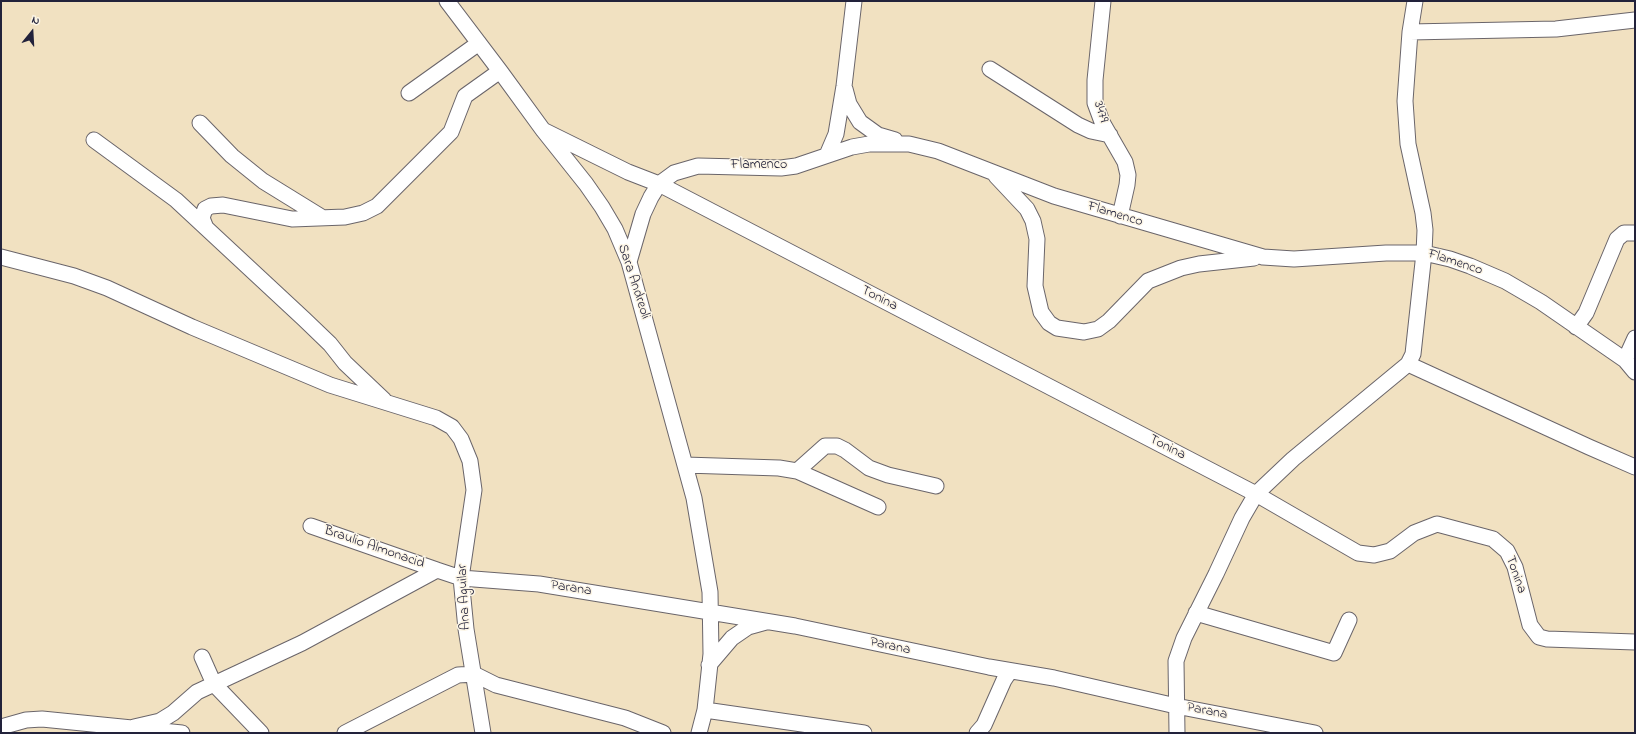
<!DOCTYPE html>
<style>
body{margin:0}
#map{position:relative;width:1636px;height:734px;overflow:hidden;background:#f1e1c1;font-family:"Indie Flower",sans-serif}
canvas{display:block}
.frame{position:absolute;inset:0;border:2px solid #22223b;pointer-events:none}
.north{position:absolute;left:12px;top:12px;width:40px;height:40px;-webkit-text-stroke:3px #fcf5e5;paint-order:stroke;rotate:18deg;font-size:11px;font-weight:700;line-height:16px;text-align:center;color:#22223b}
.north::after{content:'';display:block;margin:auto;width:14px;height:18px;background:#22223b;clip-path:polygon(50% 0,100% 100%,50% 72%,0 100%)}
</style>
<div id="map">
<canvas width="1636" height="734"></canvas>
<div class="frame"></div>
<div class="north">N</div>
</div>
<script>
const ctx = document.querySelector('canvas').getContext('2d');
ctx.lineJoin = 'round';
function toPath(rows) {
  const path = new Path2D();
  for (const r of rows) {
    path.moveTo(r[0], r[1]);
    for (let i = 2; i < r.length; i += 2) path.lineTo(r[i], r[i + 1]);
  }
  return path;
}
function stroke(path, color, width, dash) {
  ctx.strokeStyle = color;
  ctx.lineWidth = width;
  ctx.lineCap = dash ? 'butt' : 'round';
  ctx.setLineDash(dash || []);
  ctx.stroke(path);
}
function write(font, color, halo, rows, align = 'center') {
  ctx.font = font + ' "Indie Flower",sans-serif';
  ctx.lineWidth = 3;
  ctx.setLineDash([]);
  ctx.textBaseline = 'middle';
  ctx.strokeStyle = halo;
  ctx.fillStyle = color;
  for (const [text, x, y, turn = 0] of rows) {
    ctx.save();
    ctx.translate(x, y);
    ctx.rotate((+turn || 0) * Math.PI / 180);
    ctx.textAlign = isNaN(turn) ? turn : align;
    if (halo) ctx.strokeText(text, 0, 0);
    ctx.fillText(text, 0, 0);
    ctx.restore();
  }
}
const minor = toPath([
 [447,1,500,71,543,130,586,184,602,207,615,229,629,262,694,498,710,592,711,654,705,710,699,733],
 [1103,1,1095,80,1095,103,1102,122,1125,162,1128,175,1127,185,1120,216],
 [1410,32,1556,29,1635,20],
 [990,69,1078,125,1091,131,1110,135],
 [845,89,849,104,860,122,878,135,895,140],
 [409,93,479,43],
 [200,123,232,156,263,181,323,218],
 [543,130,628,172,659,184,1256,494,1358,553,1374,555,1390,551,1414,533,1437,524,1493,539,1507,551,1515,567,1530,625,1539,637,1547,639,1635,642],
 [94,140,176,200,304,319,330,344,345,363,384,400],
 [827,155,836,134,844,86,854,1],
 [996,176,1027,209,1033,221,1037,239,1035,286,1041,312,1049,323,1057,328,1084,332,1098,329,1109,321,1148,281,1181,268,1199,264,1254,258],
 [206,228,202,218,205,209,211,206,223,205,292,219,345,217,363,213,377,206,451,132,465,96,500,71],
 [1,257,74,276,107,288,192,327,330,385,436,418,452,427,461,439,470,461,474,490,461,578,466,629,483,733],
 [629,262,643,214,651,197,659,184,674,173,698,166,781,168,796,166,852,147,869,144,909,144,938,151,1054,196,1263,257,1294,259,1386,253,1424,253,1450,259,1470,266,1505,281,1541,302,1625,360,1635,372],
 [1576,327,1586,313,1617,239,1624,233,1635,233],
 [1625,360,1635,338],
 [1408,364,1589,447,1635,467],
 [685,465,779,468,797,471,878,507],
 [797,471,825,446,837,446,845,450,869,468,888,475,936,486],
 [311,526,437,570],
 [1196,613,1334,653,1349,620],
 [202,657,214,684,261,733],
 [709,665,732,638,748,627,766,622],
 [705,710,864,733],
 [1,727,26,720,42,719,182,733],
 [134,727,160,721,173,713,197,692,302,643,437,570,461,578,539,584,795,626,989,667,1054,678,1176,706,1315,733],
 [345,733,458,675,474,674,496,685,625,718,663,733],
 [977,733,984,725,1004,680,1010,671],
 [1177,733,1176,661,1184,638,1216,574,1242,518,1256,494,1293,459,1408,364,1413,354,1424,253,1425,230,1423,213,1408,144,1405,101,1410,32,1415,1]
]);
const streetNames = [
 ["3479",1100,112,72],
 ["Flamenco",759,166],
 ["Flamenco",1115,215,17],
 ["Flamenco",1455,263,18],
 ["Sara Andreoli",633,282,72],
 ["Tonina",879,299,27],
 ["Tonina",1167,448,27],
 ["Braulio Almonacid",374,548,19],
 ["Tonina",1515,575,71],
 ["Parana",571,589,9],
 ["Ana Aguilar",465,597,-93],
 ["Parana",890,647,12],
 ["Parana",1207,712,11]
];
stroke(minor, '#6a656a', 17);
stroke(minor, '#fff', 15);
write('14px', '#22223b', '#fcf5e5', streetNames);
</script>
